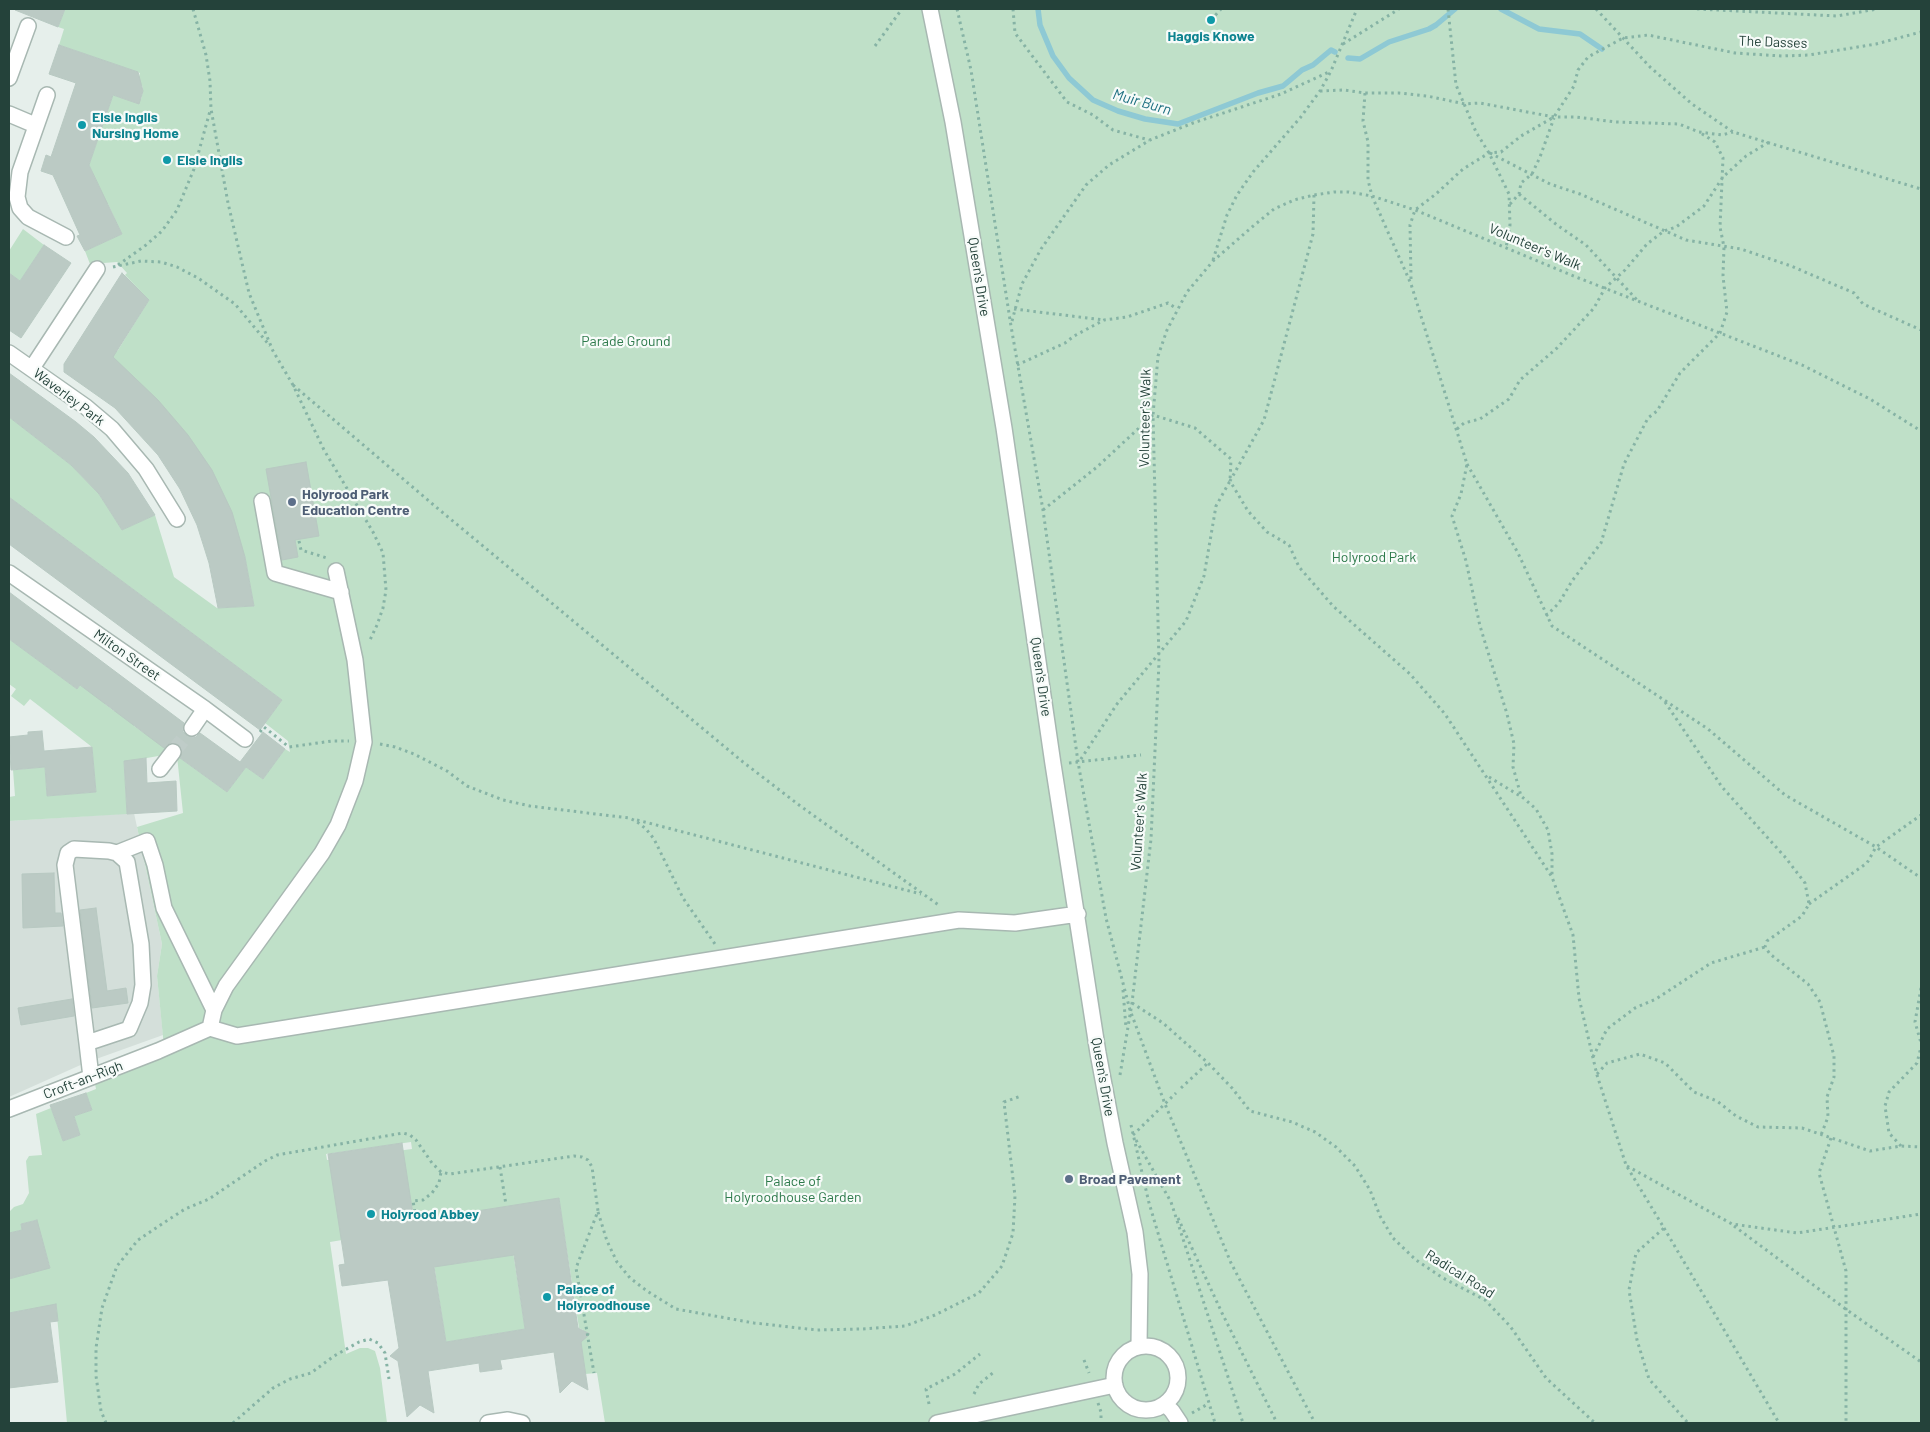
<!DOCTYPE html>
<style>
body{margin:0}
#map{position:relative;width:1930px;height:1432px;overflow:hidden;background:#e6efeb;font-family:Barlow,sans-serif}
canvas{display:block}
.frame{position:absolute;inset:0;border:10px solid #24423a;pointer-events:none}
</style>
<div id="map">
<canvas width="1930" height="1432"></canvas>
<div class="frame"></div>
</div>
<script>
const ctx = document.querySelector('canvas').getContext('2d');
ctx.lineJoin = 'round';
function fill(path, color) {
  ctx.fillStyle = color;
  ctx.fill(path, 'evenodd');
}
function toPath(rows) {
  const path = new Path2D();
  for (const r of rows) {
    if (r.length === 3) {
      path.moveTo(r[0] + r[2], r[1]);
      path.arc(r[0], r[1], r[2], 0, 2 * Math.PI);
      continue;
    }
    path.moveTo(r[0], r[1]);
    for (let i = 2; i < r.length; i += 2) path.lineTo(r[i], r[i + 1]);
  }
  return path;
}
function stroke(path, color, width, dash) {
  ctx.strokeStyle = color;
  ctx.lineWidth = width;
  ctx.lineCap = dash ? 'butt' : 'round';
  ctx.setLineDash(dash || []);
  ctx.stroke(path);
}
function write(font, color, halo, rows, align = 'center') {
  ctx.font = font + ' Barlow,sans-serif';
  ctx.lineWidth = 4.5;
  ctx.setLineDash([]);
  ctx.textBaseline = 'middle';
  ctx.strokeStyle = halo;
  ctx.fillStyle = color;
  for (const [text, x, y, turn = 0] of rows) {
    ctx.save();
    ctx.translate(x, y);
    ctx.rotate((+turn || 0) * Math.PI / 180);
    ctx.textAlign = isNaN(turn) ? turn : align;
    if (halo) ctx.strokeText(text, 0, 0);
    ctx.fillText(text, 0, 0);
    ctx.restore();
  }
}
const built = toPath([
 [134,813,162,944,157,976,163,1035,85,1063,9,1097,9,821]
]);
const green = toPath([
 [65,9,1921,9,1921,1423,605,1423,597,1373,585,1374,580,1342,585,1334,583,1330,579,1328,559,1199,401,1223,390,1152,412,1149,411,1142,326,1154,327,1160,336,1159,342,1240,330,1242,346,1354,360,1348,368,1348,375,1351,380,1368,387,1423,67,1423,56,1305,9,1313,9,1279,50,1267,36,1220,21,1224,22,1230,9,1233,9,1212,14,1207,23,1204,29,1193,26,1161,29,1156,42,1155,36,1114,51,1108,63,1141,80,1135,74,1116,92,1110,86,1093,96,1089,95,1084,165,1057,157,976,162,944,137,827,183,813,177,756,227,792,246,767,263,779,285,749,290,752,288,741,265,723,282,700,9,497,9,417,71,465,99,494,122,530,155,515,174,577,217,608,254,606,245,557,106,361,118,350,149,300,125,275,127,273,117,262,90,264,85,251,122,234,108,204,104,206,97,193,101,191,89,165,113,95,137,103,141,99,143,91,142,85,137,84,140,73,59,45,64,29,58,27],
 [23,229,44,245,20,281,9,273,9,251],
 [9,639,77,689,80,685,108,700,105,704,114,711,117,706,137,721,134,726,144,733,147,729,168,751,164,755,124,762,127,814,9,821,9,797,15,796,13,770,45,767,47,796,96,792,92,747,30,699,24,706,11,696,16,689,9,684],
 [513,1252,525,1329,446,1342,434,1264,461,1263,487,1259]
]);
const stream = toPath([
 [1038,9,1040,25,1053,56,1069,78,1093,100,1118,111,1145,119,1178,124,1258,93,1283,86,1302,70,1313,65,1331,50,1335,52],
 [1501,9,1539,29,1580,34,1602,49],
 [1348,58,1360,59,1389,42,1429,29,1436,25,1455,9]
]);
const building = toPath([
 [15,9,65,9,58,27,15,10,15,9],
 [59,45,138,72,143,91,139,104,113,95,89,165,122,234,85,251,77,236,80,235,53,175,41,171,46,155,51,157,76,83,49,74,59,45],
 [44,245,71,263,21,338,9,330,9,273,20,281,44,245],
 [122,273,149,300,113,357,158,400,188,435,212,470,232,512,245,557,254,606,218,608,209,563,197,525,180,489,158,455,115,408,64,372,64,364,122,273],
 [9,373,76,422,94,437,128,473,155,515,122,530,99,494,71,465,9,417,9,373],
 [306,462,319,536,295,540,298,557,282,560,266,469,306,462],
 [9,497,282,700,260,730,9,544,9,497],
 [9,592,184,723,183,732,187,736,196,737,200,733,240,762,263,732,285,749,263,779,246,767,227,792,180,758,182,749,178,744,170,743,164,748,80,685,77,689,9,639,9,592],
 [42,731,44,751,92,747,96,792,47,796,45,767,11,770,9,737,28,735,28,732,42,731],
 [146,758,147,783,176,781,177,811,127,814,124,761,146,758],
 [54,873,55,913,61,913,63,926,23,928,22,874,54,873],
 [96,908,107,991,126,988,128,1003,92,1008,80,910,96,908],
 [72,999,74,1016,21,1025,18,1008,72,999],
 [86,1093,92,1110,74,1116,80,1135,63,1141,50,1105,86,1093],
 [402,1143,414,1221,559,1198,578,1328,590,1334,581,1342,588,1390,572,1381,560,1393,554,1352,500,1360,502,1369,480,1372,479,1363,428,1371,434,1413,420,1405,407,1417,398,1361,390,1356,399,1348,388,1280,342,1286,339,1265,345,1264,328,1154,402,1143],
 [514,1255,525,1329,446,1342,434,1267,514,1255],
 [37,1220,50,1268,9,1279,9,1233,22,1230,21,1224,37,1220],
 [56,1304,58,1321,50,1322,58,1382,9,1388,9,1313,56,1304]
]);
const minorTunnel = toPath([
 [173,752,192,728]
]);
const path = toPath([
 [193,9,206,55,210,81,211,109,228,203,249,293,273,351,293,385,324,450,373,532,383,553,386,590,383,608,377,625,369,642],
 [957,9,971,70,1011,326,1043,510,1078,762,1106,918,1130,1010,1165,1104,1231,1263,1315,1423],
 [1013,9,1015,33,1067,102,1093,115,1113,130,1149,140],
 [1448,9,1456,85,1476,132,1489,153,1509,194,1510,225,1506,248],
 [1596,9,1650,67,1692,104,1733,132,1921,189],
 [1697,9,1837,16,1877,9],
 [1211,20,1221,9],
 [1343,44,1399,9],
 [875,46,902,9],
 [1320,91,1344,90,1365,93,1399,93,1427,96,1465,104,1480,103,1554,117,1576,117,1616,122,1679,124,1699,132,1722,135,1733,132],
 [1365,93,1363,121,1368,142,1368,180,1372,196,1411,284,1467,464,1461,494,1452,516,1466,561,1480,626,1507,714,1514,744,1513,767,1521,796,1536,809,1548,830,1552,854,1552,875],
 [1490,153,1550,184,1580,194,1686,240,1741,249,1791,266,1854,293,1863,304,1921,330],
 [1519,194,1557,225,1586,245,1637,300],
 [1314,195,1313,234,1264,420,1230,481,1248,511,1267,532,1289,545,1299,567,1333,606,1410,674,1445,714,1552,877,1573,935,1579,998,1597,1075,1626,1165,1664,1228,1636,1253,1629,1290,1637,1340,1649,1379,1688,1423],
 [1510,204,1519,194,1521,183,1532,174,1540,157,1554,118],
 [1213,260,1227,215,1237,195,1253,172,1300,118,1320,91,1331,71,1357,9],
 [118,265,146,245,162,231,177,210,194,169,210,111],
 [113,267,141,261,161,262,177,267,198,278,235,304,270,346],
 [1411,279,1410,225,1415,210,1436,194,1463,169,1489,153,1501,152,1521,136,1554,117,1574,86,1578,70,1588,57,1623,38,1648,35,1735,53,1782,56,1809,55,1876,44,1921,32],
 [1014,309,1104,320],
 [1012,321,1022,284,1041,249,1086,185,1109,165,1150,140,1193,123,1281,94,1331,71],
 [1017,365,1065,343,1074,336,1104,320,1127,317,1168,303,1177,309],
 [293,385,436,507,743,762,799,805,940,906],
 [1457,429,1464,423,1480,419,1509,399,1520,380,1557,348,1594,308,1605,288,1625,270,1647,244,1664,231,1676,227,1704,206,1723,177,1746,156,1769,142],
 [1467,464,1518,553,1552,626,1708,729,1785,795,1876,847,1921,878],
 [1043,510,1097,467,1153,415,1195,428,1231,459,1230,481,1216,506,1204,576,1186,621,1117,704,1079,762],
 [299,541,301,550,327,558],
 [1546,616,1559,603,1572,581,1601,543,1624,464,1648,418,1657,411,1680,373,1720,333,1727,312,1723,276,1724,247,1720,227,1723,158,1715,142,1699,132],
 [1665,702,1722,787,1785,857,1805,883,1809,904,1802,916,1767,941,1765,947,1770,954,1808,984,1820,1002,1834,1056,1834,1077,1827,1097,1828,1117,1821,1135],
 [260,732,264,727,289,747,332,741,349,741],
 [380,744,395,747,414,754,447,771,467,786,503,800,530,806,629,818,636,821,646,829,654,839,683,898,715,944],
 [1069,763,1141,755],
 [1489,777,1520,796],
 [637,820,921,894],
 [1809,904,1867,863,1876,847,1921,815],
 [1921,988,1915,1022,1921,1043],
 [1123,990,1126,1028],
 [1132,1003,1163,1023,1208,1063,1232,1088,1250,1111,1292,1122,1315,1132,1336,1147,1355,1166,1370,1190,1380,1216,1393,1238,1416,1260,1443,1278,1485,1300,1510,1326,1546,1378,1595,1423],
 [1593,1057,1607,1029,1635,1008,1656,999,1711,963,1765,947],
 [1597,1074,1607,1063,1640,1054,1665,1063,1694,1092,1717,1101,1736,1116,1758,1127,1802,1128,1870,1151,1901,1146,1921,1147],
 [1120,1075,1132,1003,1151,839,1159,662,1153,415,1158,356,1167,330,1187,292,1213,261,1252,227,1274,209,1294,200,1314,195,1334,192,1349,192,1372,196,1415,210,1576,277,1802,365,1870,399,1921,431],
 [1181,1088,1208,1063],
 [1131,1125,1149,1203,1215,1423],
 [1133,1135,1176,1093],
 [1831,1138,1819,1173,1846,1271,1846,1423],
 [1136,1140,1171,1202,1243,1423],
 [1901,1146,1889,1133,1885,1106,1889,1092,1917,1063,1921,1047],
 [1627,1166,1732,1224,1797,1233,1921,1214],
 [500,1167,506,1205],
 [598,1212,607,1241,617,1262,630,1278,647,1291,676,1309,754,1323,817,1330,862,1329,905,1326,935,1315,979,1293,1002,1266,1013,1233,1015,1196,1004,1102,1021,1096],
 [416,1218,413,1201,423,1200,432,1193,439,1183,441,1172],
 [1178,1218,1222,1313,1277,1423],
 [1734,1226,1847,1310,1921,1362],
 [1664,1228,1779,1423],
 [1084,1360,1089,1373],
 [974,1394,979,1384,994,1372],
 [1098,1403,1101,1412,1101,1422],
 [929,1404,926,1389,955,1374,980,1354],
 [1192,1413,1208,1404],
 [106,1423,101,1411,96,1376,96,1348,102,1308,117,1266,138,1240,168,1220,185,1209,209,1199,265,1161,277,1155,403,1133,410,1135,416,1140,432,1163,441,1172,450,1174,574,1156,582,1157,588,1160,592,1167,598,1211,576,1268,594,1373],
 [233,1423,273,1388,290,1379,311,1373,334,1356,359,1342,369,1339,378,1343,385,1353,389,1379]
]);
const minor = toPath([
 [930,9,953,122,1004,428,1053,764,1098,1053,1115,1143,1135,1232,1140,1274,1139,1346],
 [9,78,28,26],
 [47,95,20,172,17,197,20,208,28,217,66,237],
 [9,114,35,125],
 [9,353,86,407,112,429,146,469,177,519],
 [32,368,97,269],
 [262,501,275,573,341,592],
 [9,573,205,709,245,739],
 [192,728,205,709],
 [160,769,173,752],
 [117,853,147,841,155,865,164,908,214,1010],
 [210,1028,214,1010,226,986,322,853,338,825,355,781,364,742,355,660,336,571],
 [87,1043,129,1029,140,1003,143,985,141,944,127,862,117,853,109,851,74,849,68,853,65,865,87,1043,91,1077],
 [9,1109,158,1051,210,1028,237,1036,959,920,1015,923,1078,914],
 [1146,1378,32],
 [1165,1404,1172,1411,1180,1423],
 [488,1423,508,1420,522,1423],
 [937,1423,1115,1385]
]);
const markers = [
 [1211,20,5,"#0f9aa8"],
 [82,125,5,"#0f9aa8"],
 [167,160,5,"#0f9aa8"],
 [292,502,5,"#5c6f8a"],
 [1069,1179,5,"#5c6f8a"],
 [371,1214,5,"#0f9aa8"],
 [547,1297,5,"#0f9aa8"]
];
const cultureNames = [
 ["Haggis Knowe",1211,36,"center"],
 ["Elsie Inglis",92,117],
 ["Nursing Home",92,133],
 ["Elsie Inglis",177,160],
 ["Holyrood Abbey",381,1214],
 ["Palace of",557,1289],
 ["Holyroodhouse",557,1305]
];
const streetNames = [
 ["The Dasses",1773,42,2],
 ["Volunteer's Walk",1535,247,23],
 ["Queen's Drive",979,277,81],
 ["Waverley Park",69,397,37],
 ["Volunteer's Walk",1145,418,-89],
 ["Milton Street",127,655,35],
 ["Queen's Drive",1041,677,82],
 ["Volunteer's Walk",1139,822,-86],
 ["Queen's Drive",1103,1077,80],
 ["Croft-an-Righ",83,1080,-21],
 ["Radical Road",1460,1274,32]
];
const parkNames = [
 ["Parade Ground",626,341],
 ["Holyrood Park",1374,557],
 ["Palace of",793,1181],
 ["Holyroodhouse Garden",793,1197]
];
const serviceNames = [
 ["Holyrood Park",302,494],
 ["Education Centre",302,510],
 ["Broad Pavement",1079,1179]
];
const waterNames = [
 ["Muir Burn",1142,102,16]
];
fill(built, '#d4dfda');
fill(green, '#bfe0c8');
stroke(stream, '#8ec9d4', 5.5);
fill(building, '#bbcac4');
stroke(building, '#b8c9c2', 1);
stroke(minorTunnel, '#bfccc8', 15, [15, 8]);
stroke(minor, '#a8b8b2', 18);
stroke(path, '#86b3a5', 3, [2.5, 4]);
stroke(minor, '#fff', 15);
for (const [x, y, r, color] of markers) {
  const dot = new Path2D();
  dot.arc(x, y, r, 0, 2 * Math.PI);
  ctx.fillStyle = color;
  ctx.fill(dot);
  stroke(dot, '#f7fbf9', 2);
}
write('bold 14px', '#0d838f', '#f7fbf9', cultureNames, 'left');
write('14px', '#24423a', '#f7fbf9', streetNames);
write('14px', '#2d7a4b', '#f7fbf9', parkNames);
write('bold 14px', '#4e5e75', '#f7fbf9', serviceNames, 'left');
write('italic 15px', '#1c6f80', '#f7fbf9', waterNames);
</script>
